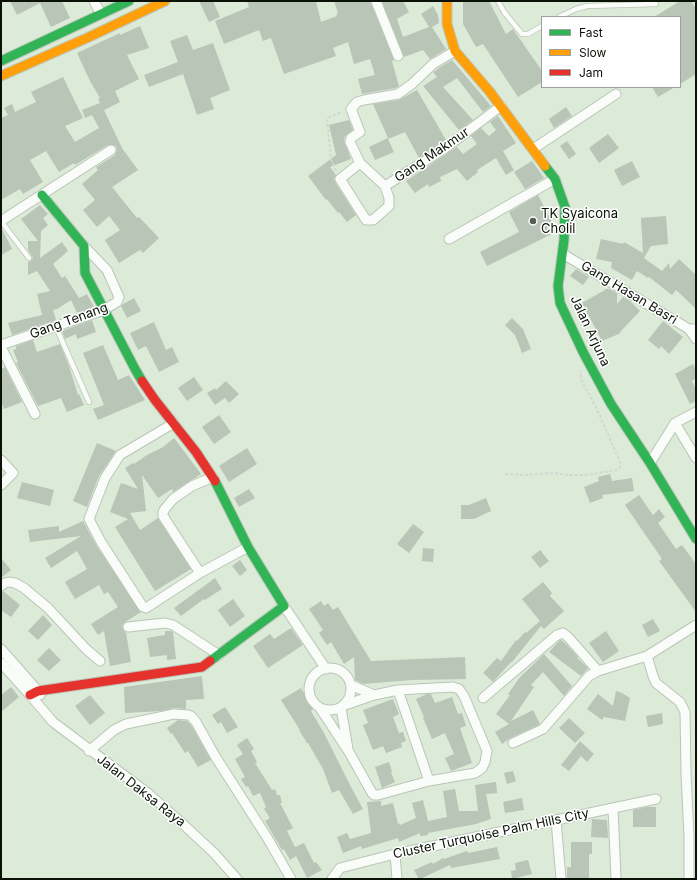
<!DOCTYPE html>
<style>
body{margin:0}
#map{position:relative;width:697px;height:880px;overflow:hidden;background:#dcead8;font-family:Inter,sans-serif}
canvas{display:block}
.frame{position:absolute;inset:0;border:2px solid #0a1208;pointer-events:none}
.legend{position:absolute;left:541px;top:16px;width:140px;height:72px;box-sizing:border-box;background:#fff;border:1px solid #9da09c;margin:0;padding:5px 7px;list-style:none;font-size:12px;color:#0a1208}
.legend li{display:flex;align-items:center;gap:8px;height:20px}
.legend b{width:20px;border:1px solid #9da09c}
</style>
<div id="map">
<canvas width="697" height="880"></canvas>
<div class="frame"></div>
<ul class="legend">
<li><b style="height:5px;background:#30b455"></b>Fast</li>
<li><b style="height:5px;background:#ff9f0a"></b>Slow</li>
<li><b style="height:5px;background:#e5322d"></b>Jam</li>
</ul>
</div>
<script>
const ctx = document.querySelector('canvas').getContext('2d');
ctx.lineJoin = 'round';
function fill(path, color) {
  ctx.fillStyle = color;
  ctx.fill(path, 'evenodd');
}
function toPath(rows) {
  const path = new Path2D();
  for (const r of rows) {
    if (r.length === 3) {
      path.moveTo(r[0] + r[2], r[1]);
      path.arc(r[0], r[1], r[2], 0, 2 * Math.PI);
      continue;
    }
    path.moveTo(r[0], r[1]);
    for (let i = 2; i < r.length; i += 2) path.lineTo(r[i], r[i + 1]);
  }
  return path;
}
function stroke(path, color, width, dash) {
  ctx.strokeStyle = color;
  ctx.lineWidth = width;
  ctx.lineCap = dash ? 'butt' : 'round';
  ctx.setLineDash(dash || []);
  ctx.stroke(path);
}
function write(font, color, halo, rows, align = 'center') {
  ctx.font = font + ' Inter,sans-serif';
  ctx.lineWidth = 3;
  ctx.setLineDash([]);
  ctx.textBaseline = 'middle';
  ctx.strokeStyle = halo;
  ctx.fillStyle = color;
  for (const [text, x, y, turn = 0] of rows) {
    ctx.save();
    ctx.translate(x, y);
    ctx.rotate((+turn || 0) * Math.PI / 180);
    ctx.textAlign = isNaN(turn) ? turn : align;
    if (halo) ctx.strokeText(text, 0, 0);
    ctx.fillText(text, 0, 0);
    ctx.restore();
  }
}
const building = toPath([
 [10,1,62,1,70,18,51,27,40,3,17,15],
 [199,1,213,1,220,17,209,22],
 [247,1,316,1,321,22,337,16,336,14,338,13,334,1,370,1,394,60,392,61,399,86,396,88,362,94,358,79,375,75,370,59,354,64,348,42,333,48,336,56,284,74,271,38,263,41,259,30,224,44,215,21,249,7],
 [382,1,403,1,409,12,397,19,403,37,429,27,421,14,433,6,438,15,439,23,432,27,446,49,430,59,423,50,404,57],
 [463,1,489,1,506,34,513,29,542,71,542,82,518,97,483,44,476,47,463,24],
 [680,1,691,1,696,9,696,74,680,84,680,17,654,17],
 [140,26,149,48,127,55,139,79,115,91,120,102,104,110,122,148,138,170,112,187,137,218,139,217,159,238,143,253,140,250,119,263,105,240,120,230,109,216,97,227,83,210,95,200,82,184,98,170,96,167,115,155,117,150,116,146,113,145,108,145,75,165,74,163,59,172,46,151,30,160,43,182,23,194,20,189,1,200,1,118,8,115,4,108,12,104,15,112,36,102,31,92,63,77,83,118,65,126,75,142,99,128,92,115,85,118,82,110,100,103,98,99,100,98,90,81,77,53,120,33,120,35],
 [187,35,193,50,213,43,230,90,210,98,214,109,197,115,183,74,149,87,144,75,178,62,170,41],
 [452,60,491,106,483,112,457,78,443,87,473,120,459,130,423,86,437,77,433,72,437,70,437,69],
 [652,87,675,87,658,97],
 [417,90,446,140,419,158,405,132,388,139,394,152,375,160,369,147,388,138,373,104,399,100],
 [566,107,572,116,554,128,549,119],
 [498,116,516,143,503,151,514,170,506,175,496,158,477,170,478,172,467,181,457,169,440,177,441,181,429,187,428,184,415,193,406,181,457,147,463,154,477,144,471,136,481,128,489,136,496,130,490,122],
 [349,120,353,130,345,136,344,141,351,159,330,167,336,175,334,179,335,182,356,215,347,222,339,212,338,213,327,199,326,200,308,176,336,155,329,125],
 [608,134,619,148,599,163,589,148],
 [567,141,576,154,569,159,560,146],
 [532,161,544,178,525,189,514,172],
 [632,161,640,177,622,186,614,170],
 [538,195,556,230,556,232,487,266,480,252,519,232,509,212],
 [40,205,48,214,43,218,48,225,41,231,40,258,62,242,68,251,53,264,62,278,65,276,79,298,87,294,94,307,77,313,71,300,57,309,53,310,56,320,12,335,8,323,42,315,37,294,50,291,37,271,28,275,28,262,31,261,33,258,28,250,28,241,38,241,21,219],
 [666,216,668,244,651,246,644,258,662,271,669,263,670,269,679,259,696,275,696,309,676,290,672,295,649,277,648,278,637,271,632,280,611,268,612,262,596,259,601,239,623,244,624,242,643,253,641,218],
 [1,227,12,249,1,255],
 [576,269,589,277,583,285,570,276],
 [605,289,609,289,617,293,617,304,623,297,630,301,640,311,620,332,621,333,602,341,582,303,605,290],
 [134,298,141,311,127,318,121,306,123,304],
 [512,318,523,329,531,349,522,353,515,335,505,325],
 [92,320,96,332,77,339,76,334,65,339,62,331],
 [663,321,683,337,669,354,661,346,659,349,648,340],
 [154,322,166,350,172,347,179,362,159,372,146,346,138,350,130,333],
 [33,340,37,352,60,344,69,366,78,395,79,394,84,405,67,412,61,398,38,406,16,363,18,362,13,350,16,349,16,346],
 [103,345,118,380,129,375,145,400,98,420,93,409,104,405,83,353],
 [693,364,696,370,696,378,692,381,696,389,696,401,690,404,675,374],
 [5,367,22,402,4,409,1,401,1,369],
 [194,377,203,390,187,401,178,388],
 [226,381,239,394,229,403,225,398,215,405,207,393,215,388,216,390],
 [219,415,231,432,214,444,202,427],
 [174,438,201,474,173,492,172,489,158,498,142,475,146,511,130,513,140,530,158,518,191,569,155,591,115,527,128,519,110,512,121,483,138,489,125,468,133,463,134,464,147,455,163,447],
 [97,443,116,451,99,476,87,507,73,501],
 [247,448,257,464,229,482,219,466],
 [610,474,612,481,632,478,634,491,602,495,603,498,590,503,584,487,599,481,598,477],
 [22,482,54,490,50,506,17,498],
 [249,489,255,498,239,507,234,498],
 [639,495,653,515,659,509,665,517,658,523,676,549,682,545,696,564,696,612,659,561,662,559,625,505],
 [486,498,491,511,474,519,461,519,461,505,469,505],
 [83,521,96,545,141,612,125,622,122,625,123,630,126,633,131,662,110,666,104,631,98,635,91,624,118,607,108,592,104,594,99,585,75,599,65,582,87,569,77,551,51,568,45,558,81,536,30,542,28,530,59,526,59,532],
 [413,524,424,532,409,553,397,544],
 [423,548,434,549,433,562,422,561],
 [540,550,549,561,540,568,531,557],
 [1,558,11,570,1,578],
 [240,560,247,570,240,576,232,566],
 [215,578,222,589,205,600,204,599,181,616,174,608],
 [543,582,552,593,550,596,564,611,544,629,541,626,512,662,511,662,493,682,483,673,497,658,501,661,516,640,517,641,525,632,526,633,540,621,522,599],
 [3,591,20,605,11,617,1,610,1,592],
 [233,599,245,616,230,627,218,610],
 [321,601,324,606,328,603,333,610,338,607,371,661,465,657,466,679,412,680,363,684,355,680,354,657,344,664,331,642,327,645,319,633,323,630,309,609],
 [43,615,52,625,38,640,28,631],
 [653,619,660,631,648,637,642,625],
 [291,628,303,645,268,668,253,646,270,634,274,639],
 [165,631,171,631,173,632,176,659,167,660,167,655,150,657,147,638,165,635],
 [606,631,619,651,603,662,589,643],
 [560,640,561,640,567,645,578,657,577,658,588,668,581,676,549,652],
 [49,648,61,660,49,671,37,660],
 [544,654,572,686,564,696,543,672,531,685,534,687,511,721,533,710,540,724,510,738,502,744,495,732,509,724,496,714,510,695,508,694,520,677],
 [202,676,204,699,186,700,186,709,174,708,161,711,125,713,124,687],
 [11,687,19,697,1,712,1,695],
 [301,688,313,709,311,711,324,733,350,785,363,809,353,814,339,790,332,793,323,769,308,743,307,743,299,730,300,730,281,700],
 [616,691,622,693,630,698,625,721,604,717,602,720,587,709,598,694,613,706],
 [427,694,431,694,435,703,452,697,458,714,462,713,466,726,460,728,472,763,451,771,445,758,454,754,445,733,432,739,423,718,424,717,416,699],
 [90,695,105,713,90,725,75,706],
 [393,699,399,714,393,717,399,733,403,732,406,741,401,743,402,747,386,753,383,746,373,750,363,725,368,723,363,710],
 [225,707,238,727,227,733,221,722,218,724,212,715],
 [662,713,663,724,648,727,646,716],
 [569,718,585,733,575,743,559,728],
 [178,720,187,721,191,725,211,760,198,767,188,751,185,753,172,733,171,734,167,728],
 [247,738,254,749,251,751,257,762,255,763,272,790,275,789,277,795,280,795,282,803,280,803,293,828,287,831,295,847,304,843,314,863,316,862,322,870,307,878,296,856,290,860,284,849,282,850,265,821,270,818,264,809,266,807,260,793,253,796,248,786,246,787,241,779,245,777,235,759,243,754,237,745],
 [580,741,594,754,587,762,581,756,569,771,561,765],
 [389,762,392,771,391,772,395,782,382,788,375,767],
 [513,771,516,781,507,784,504,773],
 [496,782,497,793,486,794,491,819,476,824,428,833,428,835,420,836,420,833,399,842,398,838,362,849,361,846,343,853,337,837,347,833,350,839,371,833,367,802,381,801,381,806,393,803,398,824,399,823,400,825,416,818,412,803,423,800,428,821,447,817,443,791,455,789,459,811,478,811,475,785],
 [522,798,524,810,505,813,503,802],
 [647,807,656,807,656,827,633,827,633,810],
 [592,819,607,820,608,838,591,837],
 [571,842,592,842,592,854,589,854,589,878,567,879,567,867,571,867],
 [497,847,500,859,451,868,450,865,420,879,419,879,414,870,432,862,433,864,443,858,444,859,467,851,468,853],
 [528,860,532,874,512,879,511,871,516,870,515,863]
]);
const path = toPath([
 [336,171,331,159,327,120,329,117,342,112],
 [505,474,528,475,552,473,568,475,587,475,616,470,620,467,620,462,596,407,582,381,580,371]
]);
const lane = toPath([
 [498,1,504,12,522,34,528,34,542,26],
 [559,17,576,9,587,6,656,4],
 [1,221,29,258],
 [56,327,89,402]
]);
const street = toPath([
 [94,1,101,14],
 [376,1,398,56],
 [533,149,616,94],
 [360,163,350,142,351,138,360,132,351,109,357,102,364,100,398,94,412,84,433,64,455,51],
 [385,186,360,163,340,179,366,220,373,220,389,206,389,198,385,186,444,149,501,106],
 [1,221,111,150],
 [449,239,555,179],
 [563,254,689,329,696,329],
 [689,329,696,339],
 [1,345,104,310,117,302,119,297,107,270,84,246],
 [1,347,35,414],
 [174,423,120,455,105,478,89,519,101,542,143,607,146,608,200,573,248,547],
 [675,423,696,458],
 [1,460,13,473,1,485],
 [650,463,675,423,696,412],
 [200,573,163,516,163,513,164,510,173,499,192,486,213,477],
 [1,586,5,583,9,582,15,583,24,588,48,608,86,649,100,661],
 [284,606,326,669],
 [128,627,165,623,173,625,219,655],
 [1,649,38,691,40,695],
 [1,663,30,695,53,722,149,794,185,826,214,853,237,879],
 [330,689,21],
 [351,685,374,695],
 [398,690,429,781],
 [483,698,557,635,563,633,568,637,598,671],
 [320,708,349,752,372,793,374,795,378,795,429,781,475,773,482,768,485,762,487,751,464,696,459,689,453,687,398,690,374,695,345,705],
 [341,708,348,749],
 [513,743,543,729,589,676,598,671,647,656],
 [89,751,114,730,126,724,174,714,188,715,191,716,196,722,215,756,268,839,291,879],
 [613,808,616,879],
 [556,820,561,879],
 [395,854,397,879],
 [332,879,340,868,395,854,656,799],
 [689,879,689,837,686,773,685,712,680,702,656,683,653,676,647,656,696,625]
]);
const fast = toPath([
 [1,61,129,1],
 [545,166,555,179,565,207,564,240,558,286,560,303,583,352,611,404,650,463,696,539],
 [42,195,84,246,85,273,135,369,142,381],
 [210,661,284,606,248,547,215,481]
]);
const slow = toPath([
 [447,1,447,24,455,51,490,92,545,166],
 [1,76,89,37,165,1]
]);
const jam = toPath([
 [142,381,155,400,196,452,215,481],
 [30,695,38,691,202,667,210,661]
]);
const markers = [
 [533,221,4,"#545e51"]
];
const streetNames = [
 ["Gang Makmur",432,155,-34],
 ["Gang Hasan Basri",629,293,31],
 ["Gang Tenang",69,321,-20],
 ["Jalan Arjuna",590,331,65],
 ["Jalan Daksa Raya",141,791,38],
 ["Cluster Turquoise Palm Hills City",491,834,-12]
];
const poiNames = [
 ["TK Syaicona",541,214],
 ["Cholil",541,229]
];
fill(building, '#b9c5b6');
stroke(lane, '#bac5b7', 6);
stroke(street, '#bac5b7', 11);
stroke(fast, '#bac5b7', 11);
stroke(slow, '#bac5b7', 11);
stroke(jam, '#bac5b7', 11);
stroke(path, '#d3d7d1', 2, [3, 2]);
stroke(lane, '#fafcf9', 4.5);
stroke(street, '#fafcf9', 9);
stroke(fast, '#30b455', 9);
stroke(slow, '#ff9f0a', 9);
stroke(jam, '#e5322d', 9);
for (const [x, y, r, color] of markers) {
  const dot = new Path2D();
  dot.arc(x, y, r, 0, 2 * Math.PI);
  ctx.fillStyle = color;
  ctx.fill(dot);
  stroke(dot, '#fff', 1.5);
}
write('13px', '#0a1208', '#fff', streetNames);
write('13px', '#0a1208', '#fff', poiNames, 'left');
</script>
